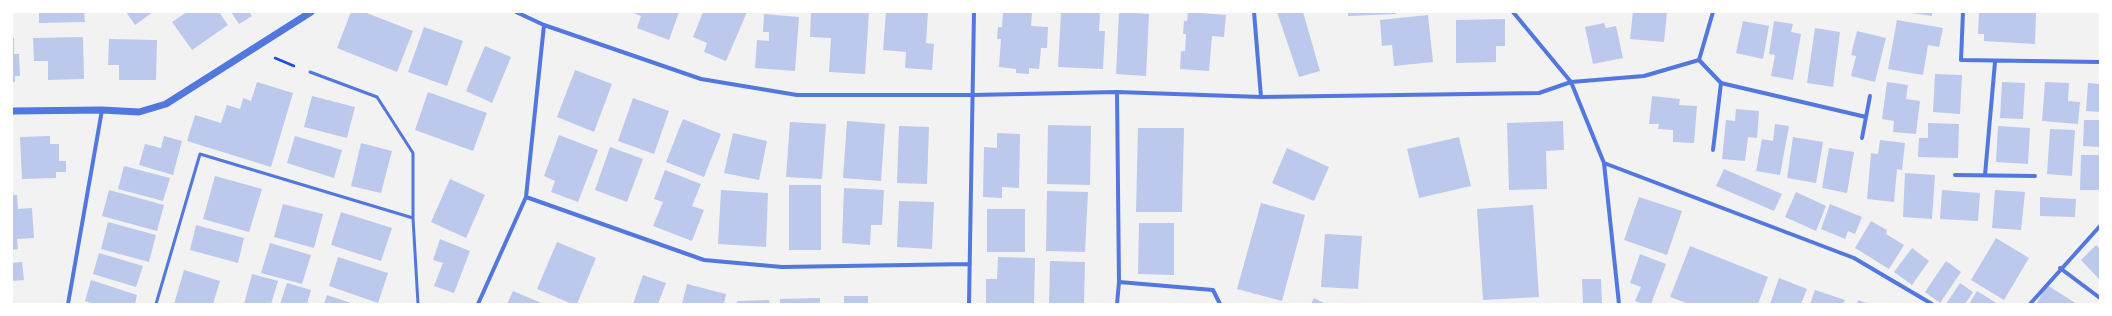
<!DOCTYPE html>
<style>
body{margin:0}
#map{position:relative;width:2112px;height:316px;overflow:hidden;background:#f2f2f2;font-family:"Alegreya Sans",sans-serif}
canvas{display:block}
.frame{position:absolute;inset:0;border:13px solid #fff;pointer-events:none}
</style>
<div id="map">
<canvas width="2112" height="316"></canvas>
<div class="frame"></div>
</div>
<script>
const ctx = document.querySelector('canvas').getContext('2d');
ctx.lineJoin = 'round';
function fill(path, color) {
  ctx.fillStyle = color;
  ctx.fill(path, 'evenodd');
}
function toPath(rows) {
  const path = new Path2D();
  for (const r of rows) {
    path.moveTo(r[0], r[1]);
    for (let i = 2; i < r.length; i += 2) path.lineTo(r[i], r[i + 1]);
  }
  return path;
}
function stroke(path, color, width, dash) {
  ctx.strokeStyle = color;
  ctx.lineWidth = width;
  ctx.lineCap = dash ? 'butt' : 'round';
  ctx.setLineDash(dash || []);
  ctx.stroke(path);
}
const building = toPath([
 [39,12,84,12,85,22,39,23],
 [126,12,153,12,135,25],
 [187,12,219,12,228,25,192,50,172,22],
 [231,12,249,12,252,16,239,24],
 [351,12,364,12,413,31,397,72,337,48],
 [630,12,679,12,669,40,637,28,641,16],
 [703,12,747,12,726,61,704,52,707,43,693,37],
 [811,12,869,12,865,74,829,72,831,38,810,37],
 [886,12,928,12,926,43,934,44,932,70,905,68,906,52,883,50],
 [1003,12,1032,13,1031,26,1048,27,1047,48,1041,48,1039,69,1029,68,1029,74,1016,73,1016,69,999,67,1001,39,997,39,998,27,1002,27],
 [1061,12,1100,12,1099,31,1105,31,1103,69,1058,67],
 [1119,12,1149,14,1146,76,1116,74],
 [1188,12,1226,15,1224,37,1212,36,1209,71,1180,69,1181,51,1185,51,1186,34,1183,34,1184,21,1187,21],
 [1277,12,1303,12,1320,71,1299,77],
 [1348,12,1396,12,1396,14,1348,16],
 [1633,12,1667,12,1664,42,1630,39],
 [1904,12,1932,12,1932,16],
 [1979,12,2036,12,2035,44,1984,41,1984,34,1978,34],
 [764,14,799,17,795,71,755,68,757,40,769,41,769,32,763,32],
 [1428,15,1433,62,1394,66,1392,45,1382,46,1380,20],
 [1505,19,1505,46,1496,46,1496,62,1456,63,1456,20],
 [1897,20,1943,28,1939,47,1928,45,1923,75,1888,69],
 [1743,21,1769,26,1763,59,1736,53],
 [1774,21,1793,24,1791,32,1801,34,1793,80,1771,76,1775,55,1769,54],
 [1604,23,1606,28,1616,26,1623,58,1593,64,1585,27],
 [424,27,463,41,447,86,408,72],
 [1815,28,1840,32,1833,87,1807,83],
 [1857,31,1886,38,1875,82,1851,76,1856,56,1851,55],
 [83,37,84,79,48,80,48,61,34,61,33,38],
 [12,38,14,38,14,54,19,54,20,76,15,76,15,82,12,82],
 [109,39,157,40,156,80,119,80,119,65,108,65],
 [485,46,511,57,492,103,466,91],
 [575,70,612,84,594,132,557,117],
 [1935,74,1962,75,1960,114,1933,112],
 [257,82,293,93,271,167,187,141,195,115,221,123,227,105,240,109,243,98,251,101],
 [1887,82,1908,85,1906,99,1920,101,1916,134,1893,132,1894,121,1882,119],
 [2002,82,2025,83,2023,119,2000,118],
 [2045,82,2069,83,2068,101,2080,102,2078,124,2042,121],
 [2088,83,2100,84,2100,112,2086,111],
 [428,92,487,113,473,151,415,130],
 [312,96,355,107,347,138,304,127],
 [1652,96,1680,99,1679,105,1697,106,1694,143,1673,142,1673,130,1658,129,1659,124,1649,124],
 [633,98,669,111,654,154,618,141],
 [1736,109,1759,111,1757,138,1748,137,1745,161,1722,159,1726,120,1735,121],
 [683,119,721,134,704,177,666,162],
 [2084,120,2100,120,2100,147,2083,146],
 [847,121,885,124,881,181,843,178],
 [1563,121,1564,150,1546,151,1547,189,1509,190,1507,123],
 [790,122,826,124,822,179,786,177],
 [1928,123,1959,124,1958,158,1918,157,1919,138,1928,138],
 [1775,124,1789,126,1780,175,1756,171,1762,139,1773,141],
 [1048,125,1091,126,1090,185,1047,184],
 [899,126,929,127,927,184,897,183],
 [1998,126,2030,128,2028,164,1996,162],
 [1138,128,1184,128,1182,212,1136,212],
 [2050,129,2075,130,2072,176,2047,174],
 [733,133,767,141,759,180,724,173],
 [997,133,1020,134,1019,188,1002,187,1002,198,983,197,984,147,997,148],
 [559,135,598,150,578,202,551,192,555,181,544,176],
 [50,136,50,144,59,144,59,161,66,161,66,172,56,172,56,178,22,179,20,137],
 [164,136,182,141,173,175,139,165,145,144,161,148],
 [295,136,342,150,334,178,287,163],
 [1459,137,1471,186,1419,198,1407,149],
 [1793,137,1823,142,1816,183,1787,178],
 [1880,140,1905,143,1902,170,1897,169,1894,202,1867,199,1871,153,1878,154],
 [361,143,392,151,381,193,351,186],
 [610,147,643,159,627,202,595,190],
 [1287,148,1329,167,1314,201,1272,183],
 [1829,148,1854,152,1847,193,1822,188],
 [2081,155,2100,155,2100,190,2080,190],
 [124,166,170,178,163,201,118,189],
 [1724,169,1782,194,1774,211,1716,186],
 [665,170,701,184,692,206,704,210,692,241,653,226,663,202,654,199],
 [1905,173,1935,175,1932,219,1903,217],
 [215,176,262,189,249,232,203,219],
 [450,179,485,195,466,238,431,222],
 [789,185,821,185,821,250,789,250],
 [844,188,884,190,882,225,871,225,870,245,842,243],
 [109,190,164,205,157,231,102,216],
 [721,190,768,193,766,247,718,244],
 [1942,190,1980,193,1978,221,1940,219],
 [1995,190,2025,192,2021,230,1992,228],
 [1047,191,1088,192,1085,252,1046,251],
 [1796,192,1826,206,1816,231,1785,217],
 [12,195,17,195,18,209,32,208,34,238,17,239,18,249,12,250],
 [1639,197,1682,211,1667,255,1624,240],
 [2040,197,2076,199,2075,217,2040,216],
 [899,201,934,202,932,249,897,247],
 [1261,203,1305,215,1282,301,1237,289],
 [283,204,323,214,314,248,274,237],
 [1830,204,1862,217,1855,234,1848,231,1845,239,1821,229],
 [1533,205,1539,297,1483,300,1477,209],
 [987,209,1025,209,1025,252,987,252],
 [341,212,392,228,381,261,331,245],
 [1871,221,1887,230,1886,234,1904,245,1889,269,1855,248],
 [108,222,156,235,149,262,101,249],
 [1139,223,1174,223,1174,275,1138,274],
 [196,225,244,238,238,263,190,250],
 [1325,234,1362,236,1358,289,1321,287],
 [1996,238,2029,258,2004,300,1971,280],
 [440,239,470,251,454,293,434,286,443,263,433,260],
 [557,242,596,258,577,304,572,304,537,289],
 [270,243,311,255,302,284,261,273],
 [2096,245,2100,249,2099,279,2081,260],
 [1690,246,1768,277,1758,304,1689,304,1670,297],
 [1912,248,1929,261,1912,285,1894,272],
 [99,253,143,266,136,287,93,274],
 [1640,254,1666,264,1651,304,1643,304,1635,301,1641,287,1630,283],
 [338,257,388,273,378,303,329,286],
 [998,257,1035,258,1034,304,986,304,986,279,997,279],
 [1050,261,1085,262,1084,304,1049,304],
 [1946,261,1961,272,1940,303,1925,292],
 [22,262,24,280,12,281,12,263],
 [184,270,220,281,213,304,174,304],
 [252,274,278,281,271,304,244,304],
 [643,275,666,283,658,304,633,304],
 [1779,278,1807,289,1801,304,1770,304],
 [1582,279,1601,279,1602,304,1583,304],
 [91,280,137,295,135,304,94,304,85,301],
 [287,283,311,290,307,304,280,304],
 [1960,283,1973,292,1965,304,1946,304],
 [687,284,726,294,724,304,682,304],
 [2047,285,2077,304,2036,304],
 [1815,290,1845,300,1843,304,1810,304],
 [513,291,544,304,507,304],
 [1977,291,1998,304,1969,304],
 [327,295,354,304,324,304],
 [844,296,868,296,868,304,844,304],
 [820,298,820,304,780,304,780,299],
 [1314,298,1326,304,1311,304],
 [769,300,770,304,737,304,737,301],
 [1858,300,1870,304,1857,304]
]);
const path = toPath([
 [275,58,294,66]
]);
const service = toPath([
 [310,72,377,97,413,153,413,218],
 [156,304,200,154,413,218,418,304]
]);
const minor = toPath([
 [516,12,544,25,701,79,797,95,973,95,1117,92,1261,97,1539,93,1571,82,1644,76,1699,60,1713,12],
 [1254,12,1261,97],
 [1513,12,1571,82,1604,163,1619,304],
 [1963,12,1961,60,2100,62],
 [1699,60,1721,83,1713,150],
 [1721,83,1866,117],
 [1117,92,1119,282,1117,304],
 [1862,138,1870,96],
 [1604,163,1854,258,1932,304],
 [1955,175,2035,176],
 [1985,175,1995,62],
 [526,197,704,260,782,267,970,264],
 [2060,268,2100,298],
 [1119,282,1213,290,1220,304],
 [68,304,102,110],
 [478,304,526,197,544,25],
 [969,304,974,12],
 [2030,304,2100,226]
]);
const tertiary = toPath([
 [12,111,102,110,139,112,166,104,311,12]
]);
fill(building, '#bdc9ec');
stroke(path, '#1d4ed8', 2.5);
stroke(service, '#5277de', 3);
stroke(minor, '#5277de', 4);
stroke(tertiary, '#5277de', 7);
</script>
